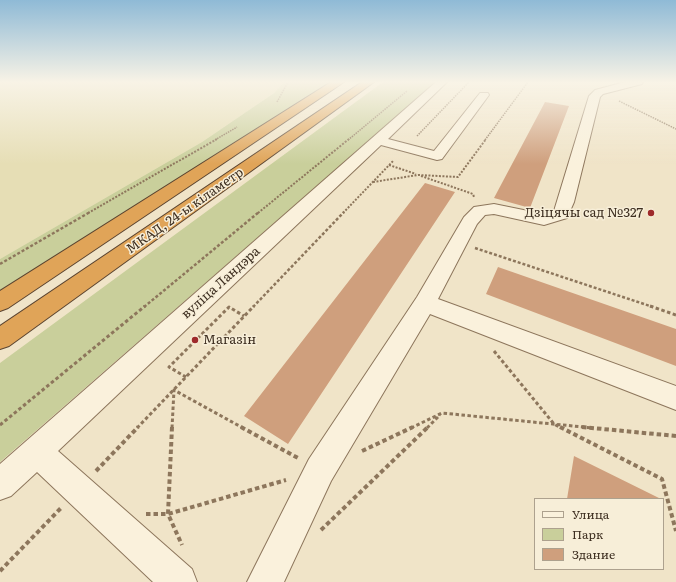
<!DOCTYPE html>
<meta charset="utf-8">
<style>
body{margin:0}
#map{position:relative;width:676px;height:582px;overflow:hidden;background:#f0e4c8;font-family:Literata,serif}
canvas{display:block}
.legend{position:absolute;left:534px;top:498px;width:130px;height:72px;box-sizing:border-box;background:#f7eed8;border:1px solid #ada18e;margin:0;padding:5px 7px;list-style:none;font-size:12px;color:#3d2e20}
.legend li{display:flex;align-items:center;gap:8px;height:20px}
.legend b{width:20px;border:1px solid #ada18e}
</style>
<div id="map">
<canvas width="676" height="582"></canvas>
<ul class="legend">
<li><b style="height:5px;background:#faf1dc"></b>Улица</li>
<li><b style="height:11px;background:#c9cf9b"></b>Парк</li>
<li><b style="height:11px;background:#cf9f7d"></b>Здание</li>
</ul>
</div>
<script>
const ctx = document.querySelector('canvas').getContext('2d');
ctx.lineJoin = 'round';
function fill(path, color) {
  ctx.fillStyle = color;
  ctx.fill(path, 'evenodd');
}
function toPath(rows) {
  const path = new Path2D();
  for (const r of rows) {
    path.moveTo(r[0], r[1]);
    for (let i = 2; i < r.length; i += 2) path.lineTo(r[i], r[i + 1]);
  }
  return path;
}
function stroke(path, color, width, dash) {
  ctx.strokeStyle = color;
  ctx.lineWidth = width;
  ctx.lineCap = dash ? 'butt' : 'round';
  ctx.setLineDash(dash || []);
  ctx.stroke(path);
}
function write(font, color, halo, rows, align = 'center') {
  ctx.font = font + ' Literata,serif';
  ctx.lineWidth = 3;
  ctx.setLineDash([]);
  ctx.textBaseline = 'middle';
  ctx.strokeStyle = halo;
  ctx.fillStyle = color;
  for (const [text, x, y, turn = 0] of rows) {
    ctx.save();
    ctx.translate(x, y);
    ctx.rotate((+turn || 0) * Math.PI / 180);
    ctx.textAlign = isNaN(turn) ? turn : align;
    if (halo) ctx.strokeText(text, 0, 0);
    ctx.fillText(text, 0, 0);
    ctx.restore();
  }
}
const farmland = toPath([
 [0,82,284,82,274,93,202,142,0,259]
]);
const green = toPath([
 [284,82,330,82,0,292,0,259,202,142,274,93],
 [383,82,436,82,0,462,0,363]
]);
const building = toPath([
 [545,102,569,106,530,208,494,198],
 [425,183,455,192,288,444,244,416],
 [498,267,676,329,676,366,486,294],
 [574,456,661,499,567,499]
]);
const pathFar4 = toPath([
 [619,101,676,129],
 [277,102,288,82],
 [417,136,469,82],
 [215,140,237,127],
 [348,140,407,91],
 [485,140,528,82]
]);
const pathFar3 = toPath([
 [389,165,416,174],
 [421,176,473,194,474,197],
 [373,182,418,175,458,177,486,139],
 [88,213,217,139],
 [258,213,349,139],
 [343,213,394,160]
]);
const pathFar2 = toPath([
 [475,248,653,307],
 [0,264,90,212],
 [144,307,259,212],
 [253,307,344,212]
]);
const pathFar1 = toPath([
 [650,306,676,315],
 [494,351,554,424,561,428],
 [186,377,169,367,229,307,244,316],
 [0,425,145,306],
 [137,428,254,306],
 [172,428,174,390,243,428],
 [411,428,442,413,593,428],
 [427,428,440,415]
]);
const path = toPath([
 [172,427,168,514,182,545],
 [241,427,298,458],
 [560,427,662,479,676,531],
 [582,427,676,436],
 [362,451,413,427],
 [96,471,138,427],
 [146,514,168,514,286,480],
 [321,530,428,427],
 [0,571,61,508]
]);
const minor = toPath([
 [436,82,447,82,388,139,434,151,480,93,488,93,489,95,442,159,437,160,381,145,58,451,192,569,197,582,153,582,37,472,11,496,0,500,0,464,436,82],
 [625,82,643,82,642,84,603,94,600,97,574,202,567,218,544,225,494,214,485,215,477,224,438,299,676,386,676,410,430,314,331,481,284,582,247,582,309,459,417,297,464,217,474,207,494,204,543,214,554,211,589,96,595,90,625,82]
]);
const highway = toPath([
 [331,82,344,82,8,308,0,311,0,291,331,82],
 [362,82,374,82,9,346,0,349,0,326,362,82]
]);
const markers = [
 [651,213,4,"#9e2a2b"],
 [195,340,4,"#9e2a2b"]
];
const streetNames = [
 ["МКАД, 24-ы кіламетр",185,211,-35],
 ["вуліца Ландэра",221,283,-42]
];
const poiNames = [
 ["Дзіцячы сад №327",643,213],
 ["Магазін",203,340,"left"]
];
fill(farmland, '#e6deb5');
fill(green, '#c9cf9b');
fill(building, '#cf9f7d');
stroke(minor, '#8d765c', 2);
stroke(highway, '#5b4430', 2);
stroke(pathFar4, '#8d765c', 1.5, [1.5, 1]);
stroke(pathFar3, '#8d765c', 2, [2, 1.5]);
stroke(pathFar2, '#8d765c', 2.5, [3, 2]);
stroke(pathFar1, '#8d765c', 3, [3.5, 2.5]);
stroke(path, '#8d765c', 4, [4.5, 3]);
fill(minor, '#faf1dc');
fill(highway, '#e0a458');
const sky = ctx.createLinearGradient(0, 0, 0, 164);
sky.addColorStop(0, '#8fbad6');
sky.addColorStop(0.5, '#f8f3e6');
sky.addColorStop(1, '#f8f3e600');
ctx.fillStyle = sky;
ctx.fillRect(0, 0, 676, 164);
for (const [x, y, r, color] of markers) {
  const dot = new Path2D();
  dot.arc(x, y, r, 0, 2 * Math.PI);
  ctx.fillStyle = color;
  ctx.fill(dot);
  stroke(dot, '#f7eed8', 1.5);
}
write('13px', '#3d2e20', '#f7eed8', streetNames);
write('13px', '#3d2e20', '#f7eed8', poiNames, 'right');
</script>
